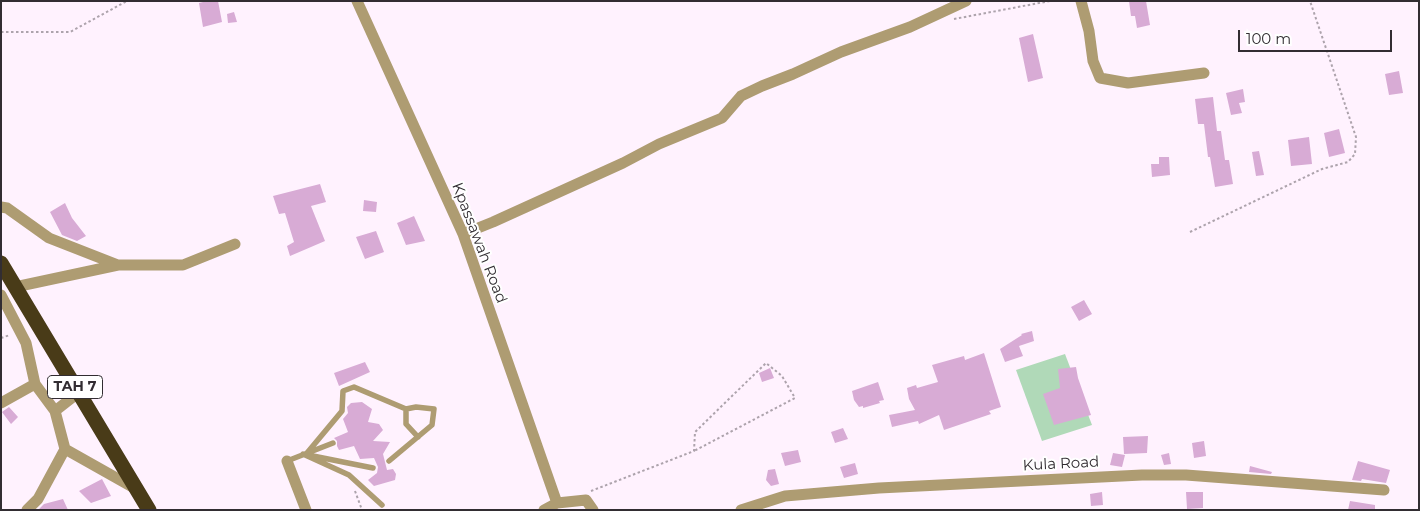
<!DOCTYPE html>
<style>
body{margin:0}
#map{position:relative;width:1420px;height:511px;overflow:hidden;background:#fff2fe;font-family:Montserrat,sans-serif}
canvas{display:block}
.frame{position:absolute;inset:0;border:2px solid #322d32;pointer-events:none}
.scale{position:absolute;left:1238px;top:30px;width:154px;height:22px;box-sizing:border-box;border:2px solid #322d32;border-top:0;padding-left:6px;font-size:15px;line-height:18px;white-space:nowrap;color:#322d32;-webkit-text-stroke:4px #fff;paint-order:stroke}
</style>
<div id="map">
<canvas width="1420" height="511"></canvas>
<div class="frame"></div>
<div class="scale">100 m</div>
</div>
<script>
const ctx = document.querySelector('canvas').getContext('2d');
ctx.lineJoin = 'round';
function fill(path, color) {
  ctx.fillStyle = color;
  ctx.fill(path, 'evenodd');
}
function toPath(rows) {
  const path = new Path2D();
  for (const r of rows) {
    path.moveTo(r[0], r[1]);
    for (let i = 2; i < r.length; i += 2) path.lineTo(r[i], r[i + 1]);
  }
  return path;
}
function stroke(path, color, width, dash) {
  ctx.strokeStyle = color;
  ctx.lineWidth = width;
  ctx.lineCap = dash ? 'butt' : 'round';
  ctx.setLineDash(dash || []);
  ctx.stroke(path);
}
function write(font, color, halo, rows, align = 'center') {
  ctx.font = font + ' Montserrat,sans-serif';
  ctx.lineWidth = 4;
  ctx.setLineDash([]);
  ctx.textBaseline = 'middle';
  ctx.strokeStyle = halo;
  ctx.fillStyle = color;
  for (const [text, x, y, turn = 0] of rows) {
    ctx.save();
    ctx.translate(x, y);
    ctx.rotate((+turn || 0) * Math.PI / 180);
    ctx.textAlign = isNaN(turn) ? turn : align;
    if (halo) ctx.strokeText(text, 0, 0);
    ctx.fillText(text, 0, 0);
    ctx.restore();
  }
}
const green = toPath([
 [1065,354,1092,425,1042,441,1016,370]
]);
const building = toPath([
 [207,1,218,1,222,22,203,27,199,3],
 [1129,1,1146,1,1150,25,1137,28,1135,16,1131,16],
 [234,12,237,22,228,23,227,14],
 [1033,34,1043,78,1028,82,1019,38],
 [1399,71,1403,93,1389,95,1385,74],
 [1243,89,1245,102,1239,103,1242,113,1231,115,1226,93],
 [1213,97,1217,131,1221,131,1225,160,1229,160,1233,184,1215,187,1210,157,1208,157,1204,124,1198,124,1195,99],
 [1339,129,1345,153,1329,157,1324,133],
 [1309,137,1312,164,1291,166,1288,140],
 [1259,151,1264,175,1256,176,1252,152],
 [1159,157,1169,157,1170,175,1152,177,1151,164,1159,164],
 [320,184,326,202,311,206,325,241,290,256,287,246,294,242,285,213,279,214,273,196],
 [364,200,377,202,376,212,363,211],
 [65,203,72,218,86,236,77,241,62,235,50,212],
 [414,216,425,241,406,245,397,223],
 [376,231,384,252,365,259,356,237],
 [1084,300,1092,314,1079,321,1071,307],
 [1032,331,1034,341,1019,346,1023,356,1005,362,1000,349,1022,335,1021,334],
 [984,353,1001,407,989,411,991,414,944,430,939,415,919,424,918,421,892,427,889,415,915,410,909,399,907,388,916,385,917,388,938,382,932,365,964,356,965,360],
 [365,362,370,372,339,386,334,373],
 [1076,367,1078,378,1091,415,1054,425,1043,394,1060,388,1058,369],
 [770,368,774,378,762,382,759,373],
 [878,382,884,400,879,401,880,403,863,408,863,406,859,407,854,400,852,391],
 [362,402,372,409,368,422,379,424,383,430,373,441,390,442,383,454,387,470,393,469,396,474,395,480,374,486,368,480,377,473,378,467,374,458,360,459,354,446,339,450,337,446,337,441,334,438,348,432,343,419,348,413,347,407,351,403],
 [9,407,18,417,11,424,2,412],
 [843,428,848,439,835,443,831,432],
 [1148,436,1147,453,1124,454,1123,437],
 [1204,441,1206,456,1194,458,1192,443],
 [798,450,801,462,785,466,781,453],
 [1113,453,1125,455,1122,467,1110,465],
 [1169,453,1171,464,1164,465,1161,455],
 [1358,461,1390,470,1386,483,1362,479,1361,481,1352,480],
 [855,463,858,474,844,478,840,467],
 [1250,466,1272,472,1271,474,1249,472],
 [775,469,779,484,771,486,766,480,768,470],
 [102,479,111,496,91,503,79,491],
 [1102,492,1103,505,1091,506,1090,494],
 [1186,492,1203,492,1203,508,1187,509],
 [63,499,68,510,38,510,44,504],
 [1350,501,1375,505,1375,510,1348,510]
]);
const path = toPath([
 [954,19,1050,1],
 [1,32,70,32,127,1],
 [1190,232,1322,169,1348,162,1355,154,1356,137,1310,1],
 [1,338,10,335],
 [355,491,362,510],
 [591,491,694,451,695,432,766,363,782,376,795,398,694,451]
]);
const lane = toPath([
 [406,409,406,424,418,437],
 [307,453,342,411,343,391,354,387,406,409,416,407,434,409,432,425,389,461],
 [303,454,349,475,382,505],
 [313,456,373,468],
 [287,461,333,443]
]);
const street = toPath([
 [357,1,463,234,557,503],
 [1081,1,1089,31,1093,61,1100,78,1128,83,1204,73],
 [1,207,7,208,49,238,118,265,183,265,235,244],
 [463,234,493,222,623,163,659,144,722,118,741,96,762,86,793,74,841,52,910,27,966,1],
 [15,287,118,265],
 [1,295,26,343,35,384,1,403],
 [35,384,55,411],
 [65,449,136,489],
 [287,461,306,510],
 [27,510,38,499,65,449,55,411,78,393],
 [544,510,557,503,586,500,593,510],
 [741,510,785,496,879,488,1142,475,1186,475,1384,490]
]);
const highway = toPath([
 [1,263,149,510]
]);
const shields = [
 [75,387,55]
];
const shieldNames = [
 ["TAH 7",75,387]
];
const streetNames = [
 ["Kpassawah Road",479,243,69],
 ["Kula Road",1061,464,-3]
];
fill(green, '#b0d9b8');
fill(building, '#d8abd5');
stroke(path, '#ada3ac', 2, [2.5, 2.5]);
stroke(lane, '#ae9c72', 5.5);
stroke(street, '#ae9c72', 11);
stroke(highway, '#493b18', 15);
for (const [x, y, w] of shields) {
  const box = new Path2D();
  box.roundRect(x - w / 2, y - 11.5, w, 23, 4);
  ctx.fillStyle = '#fff';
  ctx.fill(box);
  stroke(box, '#322d32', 1);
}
write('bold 14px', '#322d32', null, shieldNames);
write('15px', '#322d32', '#fff', streetNames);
</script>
